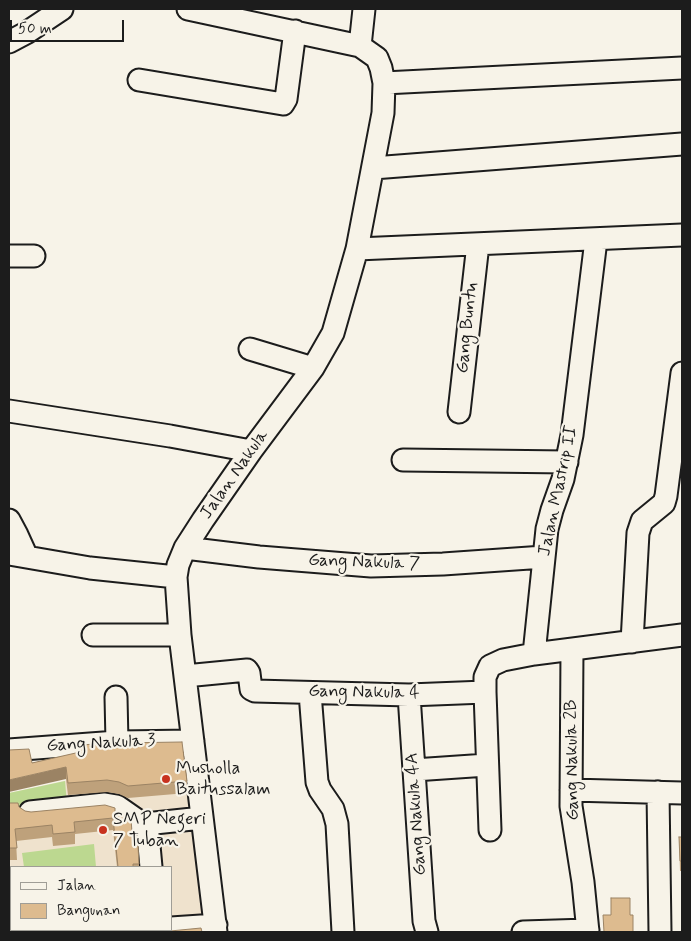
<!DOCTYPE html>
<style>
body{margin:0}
#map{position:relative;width:691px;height:941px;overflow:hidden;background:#f7f3e8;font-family:Mynerve,sans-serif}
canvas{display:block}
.frame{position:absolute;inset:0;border:10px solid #1c1c1c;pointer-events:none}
.legend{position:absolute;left:10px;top:866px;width:162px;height:65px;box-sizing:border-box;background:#f7f3e8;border:1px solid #9f9d96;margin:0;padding:6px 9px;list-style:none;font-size:15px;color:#1c1c1c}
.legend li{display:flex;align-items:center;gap:10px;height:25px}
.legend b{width:25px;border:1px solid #9f9d96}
.scale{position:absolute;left:10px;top:20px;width:114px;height:22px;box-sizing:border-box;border:2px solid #1c1c1c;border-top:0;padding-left:6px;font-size:15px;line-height:18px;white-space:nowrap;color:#1c1c1c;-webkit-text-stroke:4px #f7f3e8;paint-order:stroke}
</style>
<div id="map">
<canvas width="691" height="941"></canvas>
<div class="frame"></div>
<ul class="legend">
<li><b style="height:6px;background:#f7f3e8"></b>Jalan</li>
<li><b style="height:14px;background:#ddbb8f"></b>Bangunan</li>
</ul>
<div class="scale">50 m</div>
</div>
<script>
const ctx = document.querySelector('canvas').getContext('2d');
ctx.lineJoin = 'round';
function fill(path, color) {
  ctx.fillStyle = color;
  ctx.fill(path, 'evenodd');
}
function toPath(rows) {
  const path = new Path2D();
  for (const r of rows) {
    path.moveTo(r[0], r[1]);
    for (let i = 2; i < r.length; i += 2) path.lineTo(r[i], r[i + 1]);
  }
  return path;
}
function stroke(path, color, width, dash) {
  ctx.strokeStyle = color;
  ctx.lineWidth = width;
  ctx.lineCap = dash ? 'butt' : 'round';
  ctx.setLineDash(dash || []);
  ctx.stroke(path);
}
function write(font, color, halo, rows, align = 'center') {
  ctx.font = font + ' Mynerve,sans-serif';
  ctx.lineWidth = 4.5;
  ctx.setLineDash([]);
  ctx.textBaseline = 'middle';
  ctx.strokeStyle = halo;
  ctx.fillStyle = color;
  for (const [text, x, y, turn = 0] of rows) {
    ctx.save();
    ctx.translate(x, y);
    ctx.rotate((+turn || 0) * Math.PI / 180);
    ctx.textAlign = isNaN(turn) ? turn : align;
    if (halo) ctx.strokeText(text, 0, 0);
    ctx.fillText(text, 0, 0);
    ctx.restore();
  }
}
const built = toPath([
 [188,754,209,932,9,932,9,793],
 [11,867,171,867,171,930,11,930]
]);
const green = toPath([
 [65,781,67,804,9,810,9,793],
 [94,844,96,867,24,867,22,853]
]);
const minor = toPath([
 [188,9,360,46,377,58,381,68,384,83,383,113,357,249,333,333,313,368,251,451,203,520,185,548,178,565,176,577,180,635,216,932],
 [9,42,26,33,62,9],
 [360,46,364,9],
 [139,80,283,104,286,99,295,31],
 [384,83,682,68],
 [373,168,682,144],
 [596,240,572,435,563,479,552,510,547,529,534,654,682,635],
 [357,249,682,235],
 [9,256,34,256],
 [250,349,313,368],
 [9,411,170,436,251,451],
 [459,412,478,244],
 [403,460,567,462],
 [9,520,17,535,27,557],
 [185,548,259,557,371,566,443,564,544,557],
 [9,554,90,568,176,577],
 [93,635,180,635],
 [632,642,638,533,642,521,664,503,666,496,682,373],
 [572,649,571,806,583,882,588,932],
 [185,676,247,670,249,673,251,689,255,691,409,695,485,692,485,677,490,666,503,660,534,654],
 [485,692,490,830],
 [310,693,317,782,320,790,333,809,337,824,343,932],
 [409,695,424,921,427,932],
 [116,697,117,742],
 [9,750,117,742,193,741],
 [414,770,487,765],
 [571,790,682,793],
 [658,792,660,932],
 [30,812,105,804,117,806,140,822,145,824,202,818],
 [147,824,151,867],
 [171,928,216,925],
 [523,932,588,930]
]);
const wall = toPath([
 [78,745,187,781,187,793,128,798,119,794,107,792,68,795,66,779,32,763,78,753],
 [9,803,19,807,25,811,31,812,115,814,133,846,139,864,139,867,117,867,113,830,75,834,75,844,53,846,52,837,16,841,17,860,9,860],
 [679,837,682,837,682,871,680,871]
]);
const shadedWall = toPath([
 [66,767,66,779,9,792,9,780]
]);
const building = toPath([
 [182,742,187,781,128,786,119,782,107,780,68,783,66,767,9,780,9,750,29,749,32,763,80,752,78,745,118,743,182,742],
 [9,803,18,803,19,807,25,811,31,812,105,805,115,808,115,814,122,813,131,819,133,846,138,846,139,864,133,864,133,867,118,867,113,818,74,822,75,832,53,834,52,825,15,829,17,848,9,848,9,803],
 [679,837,682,837,682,861,680,861,679,837],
 [11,886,11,930,160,930,160,932,201,928,202,932,10,932,9,919,9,887,11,886],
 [611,898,630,898,630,915,633,915,633,932,604,932,603,915,611,915,611,898]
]);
const markers = [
 [166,779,5,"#c8321e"],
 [103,830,5,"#c8321e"]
];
const streetNames = [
 ["Gang Buntu",468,328,-84],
 ["Jalan Nakula",235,475,-55],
 ["Jalan Mastrip II",559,491,-78],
 ["Gang Nakula 7",364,563,2],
 ["Gang Nakula 4",364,693,1],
 ["Gang Nakula 3",101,744,-3],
 ["Gang Nakula 2B",573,760,-91],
 ["Gang Nakula 4A",417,814,-94]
];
const poiNames = [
 ["Musholla",176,769],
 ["Baitussalam",176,790],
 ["SMP Negeri",113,820],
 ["7 Tuban",113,841]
];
fill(built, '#efe2cd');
fill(green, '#bcd890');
stroke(minor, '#1c1c1c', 25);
stroke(minor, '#f7f3e8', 21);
fill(wall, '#bea17b');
fill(shadedWall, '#9b8364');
fill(building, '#ddbb8f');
stroke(building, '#9b8364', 1);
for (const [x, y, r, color] of markers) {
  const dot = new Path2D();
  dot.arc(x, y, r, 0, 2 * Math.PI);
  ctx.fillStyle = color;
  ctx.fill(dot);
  stroke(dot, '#f7f3e8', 2);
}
write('18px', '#1c1c1c', '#f7f3e8', streetNames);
write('18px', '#1c1c1c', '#f7f3e8', poiNames, 'left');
</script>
